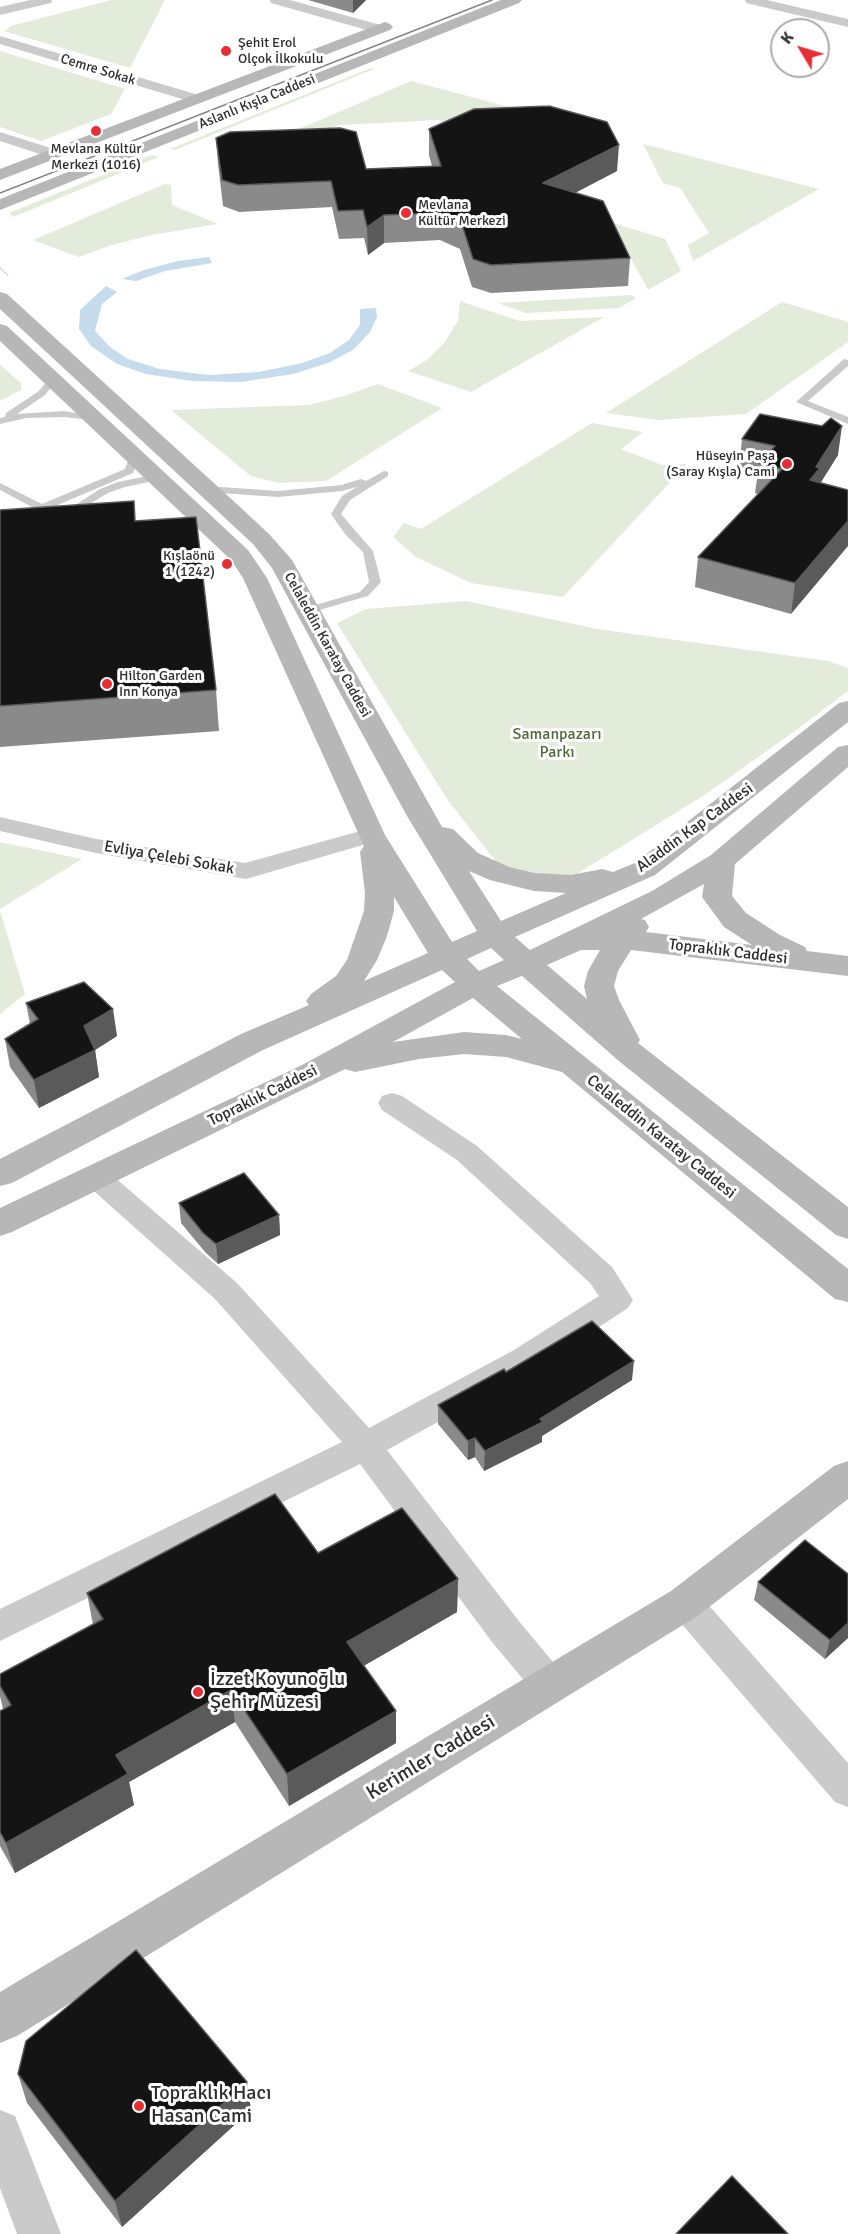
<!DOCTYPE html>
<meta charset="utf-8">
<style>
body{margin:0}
#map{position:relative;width:848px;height:2234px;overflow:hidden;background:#fff;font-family:Signika,sans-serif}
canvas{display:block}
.north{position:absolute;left:770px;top:18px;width:60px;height:60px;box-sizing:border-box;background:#fff;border:2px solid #ababab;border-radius:50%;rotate:308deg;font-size:16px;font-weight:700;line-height:24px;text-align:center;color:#2d2d2d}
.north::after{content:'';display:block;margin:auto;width:21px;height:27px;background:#e62e34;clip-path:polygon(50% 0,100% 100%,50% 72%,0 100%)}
</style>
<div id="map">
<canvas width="848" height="2234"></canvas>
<div class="north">K</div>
</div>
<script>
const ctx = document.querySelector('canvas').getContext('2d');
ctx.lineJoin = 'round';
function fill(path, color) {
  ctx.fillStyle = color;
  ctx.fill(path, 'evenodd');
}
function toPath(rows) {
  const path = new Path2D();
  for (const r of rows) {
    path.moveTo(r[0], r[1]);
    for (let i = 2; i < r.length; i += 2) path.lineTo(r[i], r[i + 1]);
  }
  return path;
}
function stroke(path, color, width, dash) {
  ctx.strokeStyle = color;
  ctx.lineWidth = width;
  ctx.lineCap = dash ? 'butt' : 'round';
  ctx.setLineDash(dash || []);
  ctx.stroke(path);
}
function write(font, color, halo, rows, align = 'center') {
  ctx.font = font + ' Signika,sans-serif';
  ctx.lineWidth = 6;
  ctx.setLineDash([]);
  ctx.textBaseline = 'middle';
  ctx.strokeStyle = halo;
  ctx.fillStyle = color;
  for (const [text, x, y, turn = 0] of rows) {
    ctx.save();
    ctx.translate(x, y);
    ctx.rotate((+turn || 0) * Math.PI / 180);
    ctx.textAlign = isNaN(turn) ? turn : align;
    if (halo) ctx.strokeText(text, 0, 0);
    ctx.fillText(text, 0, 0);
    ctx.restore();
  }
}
const green = toPath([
 [111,0,165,0,130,68,4,31,11,26],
 [0,51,125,89,111,114,41,141,0,127],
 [371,68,374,69,175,150,170,149],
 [411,81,558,120,456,125,439,120,339,125,321,132,292,132],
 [643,144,819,189,693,261,688,245,709,233,680,188,663,183],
 [152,155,159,157,13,217,9,213],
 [165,184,171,185,172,205,218,224,151,235,112,245,79,257,33,240],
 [600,219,665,239,681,271,648,290,619,236],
 [631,295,636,298,619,308,526,313,498,303],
 [460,301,520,321,604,317,471,392,408,371,426,361,444,343,458,321],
 [782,302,848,322,848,342,746,414,658,420,606,413],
 [0,365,21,383,21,390,0,401],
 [378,384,442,408,326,481,279,483,251,476,171,410,309,405,344,396],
 [592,423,643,432,621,449,662,465,687,464,563,597,471,583,416,557,393,537,404,523,421,529],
 [466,601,597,629,828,661,848,668,848,691,795,731,706,794,572,877,536,879,500,867,447,799,337,623,366,609],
 [0,842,82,859,0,909],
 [0,911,25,994,0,1014]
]);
const water = toPath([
 [209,257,212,263,165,271,136,281,122,279,144,270,178,261],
 [106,286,117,292,102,304,95,331,110,347,128,359,160,369,208,375,259,372,302,363,330,353,349,340,360,325,360,309,376,308,377,317,370,332,353,350,328,363,293,374,241,382,192,381,146,374,117,364,91,346,79,329,80,310]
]);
const path = toPath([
 [0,268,8,275]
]);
const lane = toPath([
 [844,359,848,360,848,366,808,401,848,417,848,424,796,402,844,359],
 [53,376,58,379,45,395,17,414,64,411,99,417,99,421,64,417,26,418,0,424,0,418,5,417,6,413,39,391,50,377,53,376],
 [135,452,140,455,133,473,46,510,0,534,0,527,34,508,0,490,0,483,42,504,125,469,130,455,135,452],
 [384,471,388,472,388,476,350,500,341,514,373,551,381,582,368,596,309,613,305,612,305,608,360,592,369,582,363,552,345,534,331,514,342,496,357,487,342,491,278,497,206,492,201,489,206,486,278,491,341,485,361,479,366,481,384,471],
 [158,474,163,477,162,479,125,487,108,493,70,516,66,517,61,514,100,489,118,482,158,474]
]);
const street = toPath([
 [30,0,52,0,51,3,0,15,0,7,30,0],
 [270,0,290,0,384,26,386,29,384,32,374,32,271,3,270,0],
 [745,0,767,0,848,19,848,27,746,3,745,0],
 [0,36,202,96,204,99,197,103,192,102,0,44,0,36],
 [0,132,60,151,63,154,55,159,0,141,0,132],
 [0,817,96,839,245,863,371,828,380,830,383,835,380,840,246,879,96,853,0,831,0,817],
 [392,1093,402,1096,477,1146,612,1267,633,1300,628,1308,536,1368,387,1450,518,1620,563,1674,568,1685,563,1696,550,1701,537,1696,492,1642,360,1464,0,1641,0,1609,342,1442,215,1299,86,1184,81,1177,86,1170,96,1167,106,1170,237,1283,369,1428,514,1350,599,1296,590,1283,457,1160,382,1110,378,1103,382,1096,392,1093],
 [685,1588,697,1592,848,1763,848,1807,835,1802,673,1614,667,1603,673,1592,685,1588],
 [0,2110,15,2116,61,2234,17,2234,0,2188,0,2110]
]);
const secondary = toPath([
 [501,0,522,0,519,3,0,210,0,199,501,0],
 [385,22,390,24,393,27,390,30,0,180,0,169,385,22],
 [0,292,7,294,239,506,269,534,292,560,442,827,453,829,478,853,509,867,534,873,571,875,602,869,613,872,635,863,839,703,848,701,848,722,655,875,515,937,530,950,652,891,711,855,838,747,848,745,848,767,735,864,732,896,746,913,780,935,805,947,807,951,848,956,848,976,631,950,618,971,614,986,619,1000,640,1040,638,1043,848,1207,848,1239,836,1235,620,1062,522,976,497,986,848,1269,848,1302,835,1299,562,1072,506,1057,464,1054,419,1059,355,1072,345,1069,12,1232,0,1236,0,1208,302,1065,455,982,442,970,263,1050,12,1183,0,1186,0,1159,241,1034,309,1005,306,1001,311,994,336,976,347,960,364,911,365,893,360,852,364,846,243,578,231,560,0,341,0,324,7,326,248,550,267,578,385,835,452,942,477,931,407,816,272,568,253,544,0,309,0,292],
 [469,871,490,880,534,891,566,893,501,921,469,871],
 [704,884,702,897,724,927,752,945,646,932,649,927,645,920,641,919,704,884],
 [394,897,428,953,364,981,377,960,387,936,394,911,394,897],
 [491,948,504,960,479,971,467,959,491,948],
 [581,950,600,950,588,971,584,986,587,999,547,965,581,950],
 [473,998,522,1039,506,1035,464,1032,393,1042,473,998],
 [848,1461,848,1499,699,1615,17,2036,0,2043,0,1992,671,1591,834,1466,848,1461]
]);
const tram = toPath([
 [0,193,492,0]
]);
const wall = toPath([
 [308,0,366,0,353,13],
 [429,129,617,171,575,193,630,258,628,286,491,293,472,287,460,249,440,240,384,243,368,255,364,238,339,239,332,207,239,212,223,206,218,164,216,138,366,169,432,166,429,155],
 [742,439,838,455,820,483,791,614,695,587,698,557,758,494,755,493,758,472,739,469],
 [0,510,136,521,216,690,219,731,0,747],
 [26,1003,117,1036,95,1050,99,1077,39,1108,10,1067,5,1039,30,1024],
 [179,1203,279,1215,280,1235,218,1264,205,1252,181,1223],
 [506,1372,632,1380,542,1436,542,1442,484,1471,475,1457,468,1460,438,1424,438,1405],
 [318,1553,458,1579,457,1612,363,1666,396,1743,289,1806,235,1722,129,1782,134,1805,15,1873,0,1846,0,1711,3,1709,0,1696,0,1674,93,1625,87,1593],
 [848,1574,848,1638,825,1659,754,1600,758,1582],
 [18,2074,247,2082,251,2110,122,2227,27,2103]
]);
const shadedWall = toPath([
 [353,0,366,0,353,13],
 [619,145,617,171,542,210,543,183],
 [384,215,384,243,368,255,367,227],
 [842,426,838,455,818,487,810,480,816,467],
 [848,521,848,546,791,614,795,583],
 [113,1009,117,1036,95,1050,99,1077,39,1108,34,1080,84,1026],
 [279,1215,280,1235,218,1264,216,1244],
 [634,1361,632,1380,542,1436,542,1442,484,1471,485,1451,540,1419],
 [475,1438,475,1457,468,1460,468,1441],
 [458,1579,457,1612,348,1675,347,1642],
 [848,1623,848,1638,825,1659,830,1640],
 [231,1690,235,1722,129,1782,134,1805,15,1873,6,1843,116,1755],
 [396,1711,396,1743,289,1806,287,1774],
 [247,2082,251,2110,122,2227,115,2201]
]);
const building = toPath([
 [549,106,607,122,619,145,543,183,603,201,630,258,491,265,473,259,461,222,440,213,384,215,367,227,363,210,338,211,331,181,238,185,222,180,216,138,230,132,340,128,356,132,366,169,441,166,429,129,474,109,549,106],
 [760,414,822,426,831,418,842,426,816,467,820,468,810,480,848,490,848,521,795,583,698,557,782,469,759,463,775,446,742,439,760,414],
 [134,501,135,521,196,517,216,690,0,706,0,510,134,501],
 [84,982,113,1009,84,1026,95,1050,34,1080,5,1039,38,1019,26,1003,84,982],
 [244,1173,279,1215,216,1244,203,1233,179,1203,244,1173],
 [592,1321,634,1361,540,1419,543,1422,485,1451,475,1438,468,1441,438,1405,504,1369,506,1372,592,1321],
 [275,1494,318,1553,402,1508,458,1579,347,1642,396,1711,287,1774,231,1690,116,1755,128,1774,6,1843,0,1832,0,1711,11,1705,0,1686,0,1674,103,1619,87,1593,275,1494],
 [805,1540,848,1574,848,1623,830,1640,758,1582,805,1540],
 [136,1950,247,2082,115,2201,18,2074,26,2041,136,1950],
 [732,2176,788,2234,676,2234,732,2176]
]);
const markers = [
 [226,51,6,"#e62e34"],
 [96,131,6,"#e62e34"],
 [406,213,6,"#e62e34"],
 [787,464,6,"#e62e34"],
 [227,564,6,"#e62e34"],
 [107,684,6,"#e62e34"],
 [198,1692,6,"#e62e34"],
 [139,2106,6,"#e62e34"]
];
const farPoinames = [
 ["Şehit Erol",238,43],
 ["Olçok İlkokulu",238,59],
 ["Mevlana Kültür",96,149,"center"],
 ["Merkezi (1016)",96,165,"center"],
 ["Mevlana",418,205],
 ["Kültür Merkezi",418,221],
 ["Hüseyin Paşa",775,456,"right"],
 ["(Saray Kışla) Cami",775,472,"right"],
 ["Kışlaönü",215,556,"right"],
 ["1 (1242)",215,572,"right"],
 ["Hilton Garden",119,676],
 ["Inn Konya",119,692]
];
const farStreetnames = [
 ["Cemre Sokak",98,70,17],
 ["Aslanlı Kışla Caddesi",257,102,-22],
 ["Celaleddin Karatay Caddesi",327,645,61]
];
const parkNames = [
 ["Samanpazarı",557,735],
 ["Parkı",557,753]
];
const streetNames = [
 ["Aladdin Kap Caddesi",695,828,-36],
 ["Evliya Çelebi Sokak",169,858,10],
 ["Topraklık Caddesi",728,952,7],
 ["Topraklık Caddesi",263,1096,-26],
 ["Celaleddin Karatay Caddesi",661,1137,39]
];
const nearPoinames = [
 ["İzzet Koyunoğlu",210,1680],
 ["Şehir Müzesi",210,1703],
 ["Topraklık Hacı",151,2094],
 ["Hasan Cami",151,2117]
];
const nearStreetnames = [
 ["Kerimler Caddesi",431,1758,-31]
];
fill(green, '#e3ebda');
fill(water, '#c6dbeb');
stroke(path, '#cacaca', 2, [1.5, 1.5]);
fill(lane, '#cacaca');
fill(street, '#cacaca');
fill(secondary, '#b7b7b7');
stroke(tram, '#828282', 1.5);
fill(wall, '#8a8a8a');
fill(shadedWall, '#5a5a5a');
fill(building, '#141414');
stroke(building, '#5a5a5a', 1.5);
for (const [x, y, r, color] of markers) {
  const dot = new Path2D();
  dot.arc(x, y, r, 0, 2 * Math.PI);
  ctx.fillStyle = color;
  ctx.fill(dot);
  stroke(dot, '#fff', 2);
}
write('14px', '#2d2d2d', '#fff', farPoinames, 'left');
write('14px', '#2d2d2d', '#fff', farStreetnames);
write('16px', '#4e693b', '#fff', parkNames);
write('16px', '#2d2d2d', '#fff', streetNames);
write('20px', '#2d2d2d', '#fff', nearPoinames, 'left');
write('20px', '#2d2d2d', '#fff', nearStreetnames);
</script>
